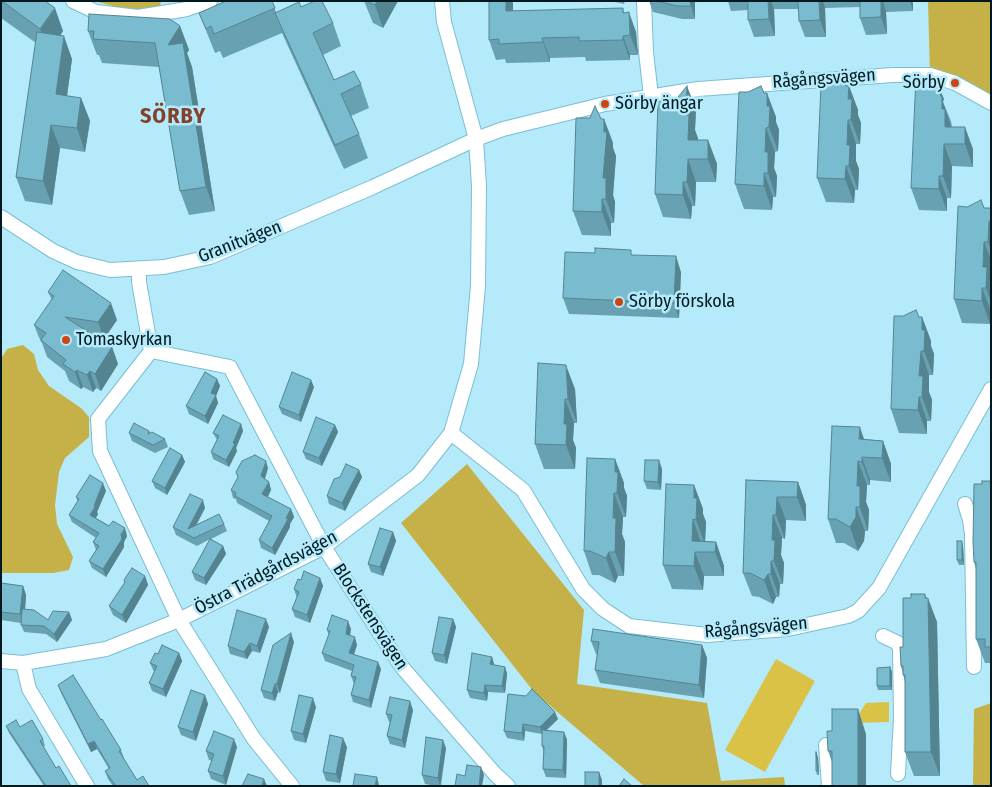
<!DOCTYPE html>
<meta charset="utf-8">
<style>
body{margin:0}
#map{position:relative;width:992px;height:787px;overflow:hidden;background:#b5eafa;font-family:"Fira Sans Condensed",sans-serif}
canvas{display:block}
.frame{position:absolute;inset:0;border:2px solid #001921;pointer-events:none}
</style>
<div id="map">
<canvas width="992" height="787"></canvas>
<div class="frame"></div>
</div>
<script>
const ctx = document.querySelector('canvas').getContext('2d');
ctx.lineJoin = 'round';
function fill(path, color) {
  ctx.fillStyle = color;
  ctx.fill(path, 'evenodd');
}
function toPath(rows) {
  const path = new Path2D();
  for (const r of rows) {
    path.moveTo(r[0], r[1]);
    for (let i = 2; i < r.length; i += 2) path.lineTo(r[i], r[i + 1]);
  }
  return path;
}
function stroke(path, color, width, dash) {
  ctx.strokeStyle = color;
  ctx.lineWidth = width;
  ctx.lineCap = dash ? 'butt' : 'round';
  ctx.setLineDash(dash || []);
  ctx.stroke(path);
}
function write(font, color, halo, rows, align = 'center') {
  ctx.font = font + ' "Fira Sans Condensed",sans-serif';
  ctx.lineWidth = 5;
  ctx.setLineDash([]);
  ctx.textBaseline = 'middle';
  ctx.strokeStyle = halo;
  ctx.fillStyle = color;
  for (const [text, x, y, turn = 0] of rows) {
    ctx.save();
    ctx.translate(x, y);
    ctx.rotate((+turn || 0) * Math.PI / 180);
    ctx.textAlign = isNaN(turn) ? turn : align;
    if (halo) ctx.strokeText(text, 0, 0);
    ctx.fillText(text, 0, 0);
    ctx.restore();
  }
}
const green = toPath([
 [776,659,815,681,765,772,725,750],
 [889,702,889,722,853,723,866,703]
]);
const forest = toPath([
 [94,1,161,1,160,7,144,11,125,9],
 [928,1,991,1,991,103,930,75],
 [23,345,34,354,38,370,49,386,81,408,89,417,89,437,65,458,59,472,55,505,57,524,73,557,69,570,53,573,1,573,1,359,7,349],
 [467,464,584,610,577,684,707,703,721,781,784,777,785,786,644,786,534,692,401,523],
 [991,703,991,786,973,786,974,709]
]);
const minor = toPath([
 [73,1,96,12,138,17,187,9,210,1],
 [644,1,646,52,651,96],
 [1,217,53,251,77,262,110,270,164,267,210,257,373,187,476,139,503,129,605,104,698,89,893,75,930,75,955,83,991,103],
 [139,269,139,282,151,351,98,419,100,451,179,620,254,739,292,786],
 [151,351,230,367,324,547,401,666,495,774,508,786],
 [451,433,523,490,583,589,603,609,629,626,707,635,788,629,848,616,858,611,879,588,991,389],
 [965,504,970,520,972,534,974,667],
 [883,636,898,643,900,649,901,718,898,774],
 [1,661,23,663,106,649,179,620,324,547,418,475,451,433,471,364,478,286,479,186,476,139,444,22,442,1],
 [23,663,29,689,87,786],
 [826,745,829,786]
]);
const wall = toPath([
 [1,1,45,1,63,31,60,36,72,59,67,96,81,98,90,121,85,152,60,148,52,205,25,201,16,177,36,43,1,18],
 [272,1,276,12,301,7,333,23,341,46,323,55,334,80,361,84,369,108,351,116,359,134,368,158,344,169,282,33,223,58,220,51,215,53,199,13],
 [364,1,398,1,383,28,373,23],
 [489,1,513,1,513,11,623,8,624,13,636,32,638,55,630,55,630,60,586,61,585,57,550,58,550,62,506,63,505,59,496,60,489,40],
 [611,1,625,1,624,4],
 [649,1,695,1,695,19,682,19,653,12],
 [728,1,913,1,913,11,886,12,887,34,866,35,860,18,860,7,825,8,826,37,805,37,799,21,799,9,774,9,775,36,754,37,748,20,748,10,731,11],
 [180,26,189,50,187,53,192,67,215,211,189,215,180,191,159,67,102,63,99,55,97,55,88,31],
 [830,85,849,86,858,110,858,115,861,123,860,144,856,144,856,161,859,169,858,190,855,190,854,203,826,202,817,178],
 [748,92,764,93,776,117,776,122,779,130,778,151,775,152,774,168,777,176,776,197,773,197,772,210,744,209,735,184],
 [944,99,943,102,951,121,952,127,973,149,973,167,952,166,951,198,947,198,947,211,919,210,911,188],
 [696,109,695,130,698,140,708,140,717,164,716,182,696,182,695,206,692,206,691,219,663,217,655,194],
 [601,119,604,119,613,143,613,148,616,156,613,195,615,202,614,223,611,223,611,236,582,235,573,211],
 [984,208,991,208,990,324,962,323,954,299],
 [633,255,681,272,679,318,569,314,563,298],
 [48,292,117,320,104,339,98,338,112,347,118,364,101,391,96,388,93,392,83,387,81,389,69,381,65,371,47,357,42,343,41,342,34,325,52,300],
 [919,317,922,317,931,341,931,346,934,354,933,375,929,375,929,392,932,400,931,421,927,421,927,434,899,433,891,409],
 [538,363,575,389,577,423,574,423,573,440,576,448,575,469,544,469,535,444],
 [217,379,220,386,216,396,218,403,208,424,189,414,186,406],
 [314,387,301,422,282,414,279,407],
 [241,424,243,431,236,448,237,451,229,467,213,459,211,452,217,440,213,433],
 [335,425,338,432,322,466,306,459,303,452],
 [149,431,150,433,165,439,168,447,155,453,132,441,129,433],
 [864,439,883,441,891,464,891,482,870,480,870,485,867,485,866,502,869,510,868,531,865,531,864,541,858,551,844,543,836,543,828,519],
 [182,455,185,462,167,495,155,488,152,481],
 [615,459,624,483,624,488,627,496,626,517,623,517,622,534,625,542,624,576,618,576,615,583,599,575,592,575,584,551],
 [268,468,265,479,269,482,271,490,268,497,291,509,294,517,290,524,290,527,275,555,261,548,259,540,269,521,237,503,236,499,233,498,231,490],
 [662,469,661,490,647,489,644,481],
 [359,470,362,477,345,511,329,504,327,496],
 [746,480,798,482,806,505,806,521,786,520,785,539,782,538,781,555,784,563,783,584,780,584,779,597,776,597,773,604,759,597,752,596,743,573],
 [991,481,991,664,990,663,985,663,976,639,976,569,974,562,982,484],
 [694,485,703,509,703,514,706,522,705,541,716,542,724,566,724,576,704,576,703,590,672,589,663,565],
 [106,491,97,512,98,514,96,518,127,536,124,542,124,547,106,577,92,568,89,561,96,550,93,542,96,538,72,522,69,515,78,502,76,497],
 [205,508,197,524,224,524,227,531,211,539,223,546,226,554,206,585,195,580,192,572,210,539,197,546,176,535,173,527],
 [393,532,396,541,383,576,371,572,368,564],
 [963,546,964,565,959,565,957,560],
 [145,576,148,585,126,623,113,615,109,606,125,583,124,580],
 [320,578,323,586,310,623,295,617,292,609,297,598,294,589,301,580],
 [1,583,23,586,26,595,25,609,48,620,69,612,72,620,57,642,46,634,24,632,21,625,21,623,1,620],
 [926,598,937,622,940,776,914,776,905,752,905,682,901,666,903,647],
 [453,619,456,627,447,664,435,661,432,653],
 [269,627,260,653,252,651,247,659,230,654,228,646],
 [351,629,350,635,357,645,354,654,381,669,371,708,353,702,351,695,354,684,351,676,352,671,325,661,322,653,329,635,327,630],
 [591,641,702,645,707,658,704,698,600,683,595,670,597,654,596,654],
 [294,642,280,693,278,692,275,701,264,698,261,690],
 [179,653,182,661,166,697,152,691,149,683,154,672,150,663,158,654],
 [492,657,494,665,505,667,507,674,505,693,488,692,487,701,470,698,467,690],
 [890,667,892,672,892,690,878,690,877,686],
 [58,685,101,720,121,750,124,758,123,758,137,780,149,786,113,786,108,779,105,771,109,769,97,749,91,752,61,693],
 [508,694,558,719,546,731,564,732,567,740,566,778,546,777,543,769,544,753,542,746,542,734,525,731,524,741,507,738,504,731],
 [205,695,208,704,196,741,181,735,178,727],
 [316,707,306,743,294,740,291,731],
 [413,710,405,748,390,744,387,736,390,722,389,722,386,714],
 [6,726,20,727,43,739,45,746,43,747,56,768,71,786,44,786,9,733],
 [866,734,832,762,828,751],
 [237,747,226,785,211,779,208,771,212,761,209,760,206,751],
 [347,747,340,783,326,781,323,772],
 [446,748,441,786,436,786,425,784,422,775],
 [818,757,819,775,817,775,816,771]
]);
const shadedWall = toPath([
 [377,1,398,1,383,28,375,5],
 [506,1,513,1,513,31,506,11],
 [690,1,695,1,695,19,691,6],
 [768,1,771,1,774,9,775,36,769,19],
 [819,1,823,1,825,8,826,37,820,20],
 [881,1,883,1,886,12,887,34,881,17],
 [910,1,913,1,913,11],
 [55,8,63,31,48,52,40,29],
 [629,12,636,32,638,55,630,35],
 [180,26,189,50,187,53,192,67,215,211,206,187,168,45],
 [64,36,72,59,64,117,56,94],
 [623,36,630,55,630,60,623,40],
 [542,38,550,58,550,62,543,42],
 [935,77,944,99,943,102,953,132,945,127,935,85],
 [687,86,696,109,695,130,698,138,697,159,688,140,686,115],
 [849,86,858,110,858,115,861,123,860,144,851,120,848,99],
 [767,93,776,117,776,122,779,130,778,151,769,127,767,106],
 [81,98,90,121,85,152,77,128],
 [604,119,613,143,613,148,616,156,613,195,615,202,614,223,606,199,603,178],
 [848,120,856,144,856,161,859,169,858,190,849,166,847,145],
 [51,125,60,148,52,205,43,181],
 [965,127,973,149,973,167,965,144],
 [766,128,775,152,774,168,777,176,776,197,768,173,765,152],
 [708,140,717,164,716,182,708,159],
 [944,144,952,166,951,198,943,176],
 [688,159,696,182,695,206,687,182],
 [846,166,855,190,854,203,845,179],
 [764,173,773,197,772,210,764,186],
 [939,176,947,198,947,211,939,189],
 [683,182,692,206,691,219,683,195],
 [602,199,611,223,611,236,602,212],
 [989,221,991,227,991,250,988,242],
 [984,242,991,259,991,302,986,288,983,267],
 [676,256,681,272,679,318,674,303],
 [982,288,991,311,990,324,982,301],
 [111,303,117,320,104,339,98,322],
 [922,317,931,341,931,346,934,354,933,375,924,351,922,330],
 [112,347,118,364,101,391,95,374],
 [921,351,929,375,929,392,932,400,931,421,922,397,919,376],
 [566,365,575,389,577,423,568,399],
 [77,370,83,387,81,389,75,372],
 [90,371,96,388,93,392,87,375],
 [217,379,220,386,216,396,218,403,208,424,205,416,211,393],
 [311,380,314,387,301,422,299,415],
 [919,397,927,421,927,434,918,410],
 [565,399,574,423,573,440,576,448,575,469,566,445,564,424],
 [241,424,243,431,236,448,237,451,229,467,226,460],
 [335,425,338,432,322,466,319,458],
 [860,427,868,451,859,439],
 [883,441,891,464,891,482,882,458],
 [182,455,185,462,167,495,165,488],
 [862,457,870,480,870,485,862,462],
 [615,459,624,483,624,488,627,496,626,517,617,493,615,472],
 [659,460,662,469,661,490,658,482],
 [266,461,268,468,263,484,261,476],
 [858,461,867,485,866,502,869,510,868,531,860,507,857,486],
 [359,470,362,477,345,511,342,503],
 [269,482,271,490,265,501,262,494],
 [798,482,806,505,806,521,797,497],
 [103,483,106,491,97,512,98,514,93,523,90,515],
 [694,485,703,509,703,514,706,522,705,544,696,520,694,498],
 [614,493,623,517,622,534,625,542,624,576,615,552,613,518],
 [777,497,786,520,785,539,776,515],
 [203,500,205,508,190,536,188,529],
 [856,507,865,531,864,541,858,551,850,527],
 [291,509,294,517,290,524,290,527,275,555,272,548],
 [773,515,782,538,781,555,784,563,783,584,774,561,772,540],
 [693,519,701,543,692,541],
 [125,528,127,536,124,542,124,547,106,577,103,569],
 [393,532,396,541,383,576,380,567],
 [962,541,963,546,964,565,962,560],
 [716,542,724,566,724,576,715,552],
 [223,546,226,554,206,585,204,578],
 [609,552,618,576,615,583,606,558],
 [695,552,704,576,703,590,694,566],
 [771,561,780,584,779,597,771,574],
 [768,574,776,597,773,604,764,580],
 [145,576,148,585,126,623,122,615],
 [320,578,323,586,310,623,307,615],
 [23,586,26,595,24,623,20,614],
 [925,594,928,603,928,598,937,622,940,776,931,752],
 [69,612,72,620,57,642,54,634],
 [266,619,269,627,260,653,257,646],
 [453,619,456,627,447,664,444,655],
 [348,621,351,629,349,641,346,634],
 [291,633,294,642,280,693,277,684],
 [355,637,357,645,352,660,349,653],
 [250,643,252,651,247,659,244,652],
 [702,645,707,658,704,698,699,685],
 [179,653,182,661,166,697,163,689],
 [492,657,494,664,493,672,490,664],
 [378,662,381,669,371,708,369,700],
 [505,667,507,674,505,693,502,686],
 [890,667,892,672,892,690,890,686],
 [275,684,278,692,275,701,272,693],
 [485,685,488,692,487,701,484,693],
 [205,695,208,704,196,741,193,732],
 [313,698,316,707,306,743,303,734],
 [410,701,413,710,405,748,402,740],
 [858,709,866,734,866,786,858,786],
 [555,712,558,719,542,734,540,727],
 [523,724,525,731,524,741,522,733],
 [564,732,567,740,566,778,563,770],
 [343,738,347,747,340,783,336,774],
 [234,739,237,747,226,785,223,776],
 [443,740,446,748,440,786,438,778],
 [94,741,97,749,91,752,88,744],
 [816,752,818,757,819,775,818,771],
 [481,767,484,775,482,786,479,786],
 [599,772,602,780,602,786,599,786],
 [377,777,379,785,379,786,375,786],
 [264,779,267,786,262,786]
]);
const building = toPath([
 [2,1,45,1,55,8,40,29,2,1],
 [226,1,272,1,275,8,214,34,211,26,206,29,199,13,226,1],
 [315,1,322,1,333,23,313,33,334,80,354,71,361,84,341,94,359,134,335,145,275,13,299,2,301,7,315,1],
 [366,1,377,1,375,5,366,1],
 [489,1,506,1,506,11,623,8,623,13,629,12,630,35,623,36,623,40,579,41,579,37,542,38,543,42,499,44,499,39,489,40,489,1],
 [657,1,690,1,691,6,677,6,657,1],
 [748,1,768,1,769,19,748,20,748,1],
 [798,1,819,1,820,20,799,21,798,1],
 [860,1,881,1,881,17,860,18,860,1],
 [89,14,170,19,180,26,168,45,183,43,206,187,180,191,155,43,93,39,94,31,88,31,89,14],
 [37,32,64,36,56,94,81,98,77,128,51,125,43,181,16,177,37,32],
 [916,76,935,77,935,85,942,98,942,109,945,109,945,127,965,127,965,144,944,144,943,176,939,176,939,189,911,188,916,76],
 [844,79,846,86,849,86,848,99,852,99,851,120,848,120,847,145,850,145,849,166,846,166,845,179,817,178,821,85,830,85,844,79],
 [687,86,686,115,689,115,688,140,708,140,708,159,688,159,687,182,683,182,683,195,655,194,658,101,674,102,687,86],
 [761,86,764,93,767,93,767,106,770,106,769,127,766,128,765,152,768,152,768,173,764,173,764,186,735,184,739,92,748,92,761,86],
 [595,106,601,119,604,119,604,132,607,132,603,178,606,178,606,199,602,199,602,212,573,211,576,118,590,118,595,106],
 [981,200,984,208,991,208,991,221,989,221,988,242,984,242,983,267,987,267,986,288,982,288,982,301,954,299,958,206,967,207,981,200],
 [595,248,631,250,631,255,676,256,674,303,563,298,565,252,595,253,595,248],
 [63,270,111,303,98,322,65,317,112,347,95,374,90,371,87,375,77,370,75,372,63,364,66,360,41,340,46,333,34,325,54,296,48,292,63,270],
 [916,310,919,317,922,317,922,330,925,330,924,351,921,351,919,376,923,376,922,397,919,397,918,410,891,409,894,316,903,316,916,310],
 [538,363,566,365,568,399,565,399,564,424,567,424,566,445,535,444,538,363],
 [205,372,217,379,211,393,216,395,205,416,186,406,205,372],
 [292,372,311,380,299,415,279,407,292,372],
 [223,415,241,424,233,443,235,444,226,460,211,452,219,436,213,433,223,415],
 [316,417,335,425,319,458,303,452,316,417],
 [134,423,149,431,148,434,152,432,165,439,153,445,129,433,134,423],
 [832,426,860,427,859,439,883,441,882,458,862,457,862,462,858,461,857,486,860,486,860,507,856,507,856,517,850,527,836,519,828,519,832,426],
 [170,448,182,455,165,488,152,481,170,448],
 [255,455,266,461,261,476,269,482,262,494,291,509,286,518,288,519,272,548,259,540,272,516,235,496,236,493,231,490,238,477,236,472,242,461,255,455],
 [587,458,615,459,615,472,618,472,617,493,614,493,613,518,616,518,615,552,609,552,606,558,590,551,584,551,587,458],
 [645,460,659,460,658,482,644,481,645,460],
 [346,464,359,470,342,503,327,496,334,479,340,477,346,464],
 [90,475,103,483,94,506,95,507,90,515,109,526,113,521,125,528,121,534,122,539,103,569,89,561,99,546,93,542,99,533,69,515,79,499,76,497,90,475],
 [746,480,798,482,797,497,777,497,776,515,773,515,772,540,775,540,774,561,771,561,771,574,768,574,764,580,750,573,743,573,746,480],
 [982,481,991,481,991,647,985,647,985,639,976,639,976,562,974,562,973,542,974,484,982,484,982,481],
 [666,484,694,485,694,498,697,498,696,520,693,519,692,541,716,542,715,552,695,552,694,566,663,565,666,484],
 [190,494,203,500,188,529,219,514,224,524,194,538,173,527,190,494],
 [380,528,393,532,380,567,368,564,380,528],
 [210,539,223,546,204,578,192,572,210,539],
 [957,541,962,541,962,560,957,560,957,541],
 [132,568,145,576,122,615,109,606,125,582,124,580,132,568],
 [304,571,320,578,307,615,292,609,299,592,294,589,298,579,301,580,304,571],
 [1,583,23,586,20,614,1,612,1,583],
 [911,594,925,594,925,598,928,598,931,752,905,752,905,675,903,675,903,666,901,666,900,647,903,647,903,598,911,598,911,594],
 [22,609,34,610,48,620,53,611,69,612,54,634,44,626,21,625,22,609],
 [237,610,266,619,257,646,250,643,244,652,228,646,237,610],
 [332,615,348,621,346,634,355,637,349,653,378,662,369,700,351,695,356,677,351,676,354,665,322,653,330,631,327,630,332,615],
 [439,617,453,619,444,655,432,653,439,617],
 [593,629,702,645,699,685,595,670,599,642,591,641,593,629],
 [291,633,277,684,275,684,272,693,261,690,273,645,291,633],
 [162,645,179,653,163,689,149,683,157,666,150,663,155,653,158,654,162,645],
 [472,653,492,657,490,664,505,667,502,686,485,685,484,693,467,690,472,653],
 [890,667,890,686,877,686,877,668,890,667],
 [73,675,101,720,102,719,121,750,119,751,137,780,143,776,149,786,116,786,105,771,110,768,94,741,88,744,58,685,73,675],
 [532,689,555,712,540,727,523,724,522,733,504,731,508,694,526,696,532,689],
 [191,690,205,695,193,732,178,727,191,690],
 [299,695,313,698,303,734,291,731,299,695],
 [390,697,410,701,402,740,387,736,392,715,386,714,390,697],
 [832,709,858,709,858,786,832,786,832,751,828,751,827,731,832,731,832,709],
 [16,720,20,727,32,720,43,739,40,741,56,768,59,766,71,786,46,786,6,726,16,720],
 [542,730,564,732,563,770,543,769,544,746,542,746,542,730],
 [214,731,234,739,223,776,208,771,214,754,206,751,214,731],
 [330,735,343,738,336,774,323,772,330,735],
 [426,737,443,740,438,778,422,775,426,737],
 [816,752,818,771,816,771,816,752],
 [467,765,481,767,479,786,455,786,457,774,465,776,467,765],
 [585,772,599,772,599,786,585,786,585,772],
 [248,774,264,779,262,786,242,786,248,774],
 [355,774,377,777,375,786,353,786,355,774],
 [624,779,632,786,619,786,624,779]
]);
const markers = [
 [955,83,5,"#cd4610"],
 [605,104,5,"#cd4610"],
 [619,302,5,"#cd4610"],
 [66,340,5,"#cd4610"]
];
const streetNames = [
 ["Rågångsvägen",824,79,-4],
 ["Granitvägen",240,242,-21],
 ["Östra Trädgårdsvägen",266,573,-28],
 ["Blockstensvägen",370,617,57],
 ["Rågångsvägen",756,628,-5]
];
const poiNames = [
 ["Sörby",945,83,"right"],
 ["Sörby ängar",615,104],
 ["Sörby förskola",629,302],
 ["Tomaskyrkan",76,340]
];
const districtNames = [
 ["SÖRBY",173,117]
];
fill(green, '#dac247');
fill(forest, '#c6b148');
stroke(minor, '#7bbed1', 16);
stroke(minor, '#fff', 14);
fill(wall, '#68a2b2');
fill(shadedWall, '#558491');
fill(building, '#79bccf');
stroke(building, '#558491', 1);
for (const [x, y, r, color] of markers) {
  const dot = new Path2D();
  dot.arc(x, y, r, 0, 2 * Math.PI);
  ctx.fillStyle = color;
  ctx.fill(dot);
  stroke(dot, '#b5eafa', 2);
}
write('18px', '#001921', '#b5eafa', streetNames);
write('18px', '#001921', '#b5eafa', poiNames, 'left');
ctx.letterSpacing = '1px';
write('bold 22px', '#84402a', '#b5eafa', districtNames);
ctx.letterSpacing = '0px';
</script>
